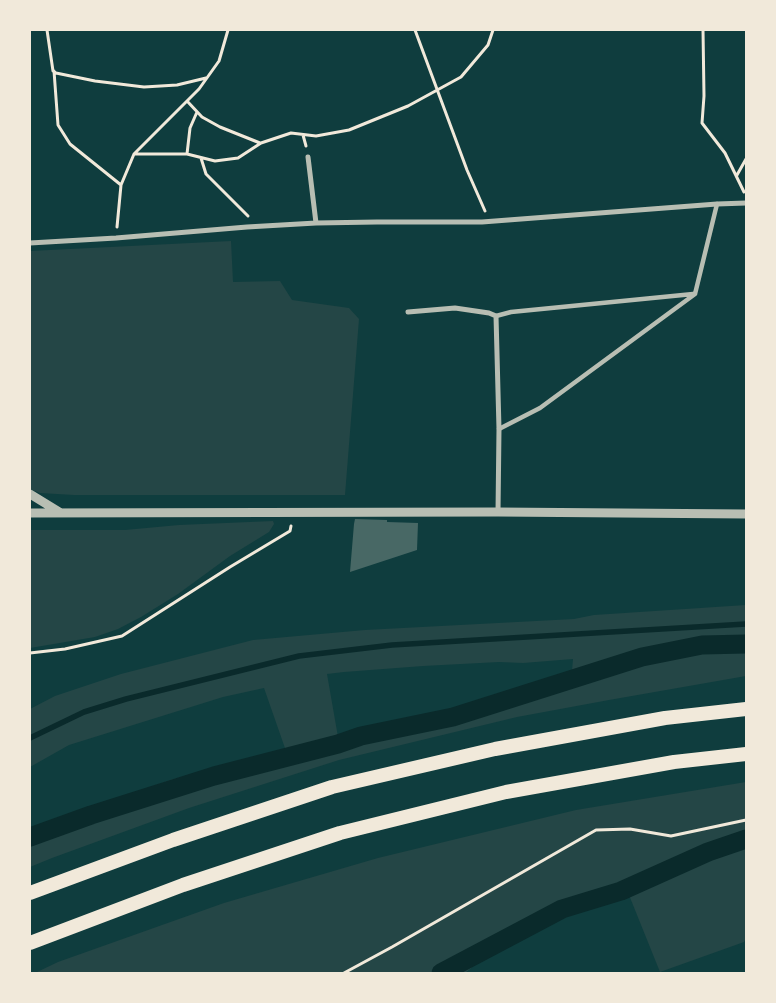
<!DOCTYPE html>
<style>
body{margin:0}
#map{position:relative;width:776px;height:1003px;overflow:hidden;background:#0f3d3e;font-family:Commissioner,sans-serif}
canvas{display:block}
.frame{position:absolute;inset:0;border:31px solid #f1e9da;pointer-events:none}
</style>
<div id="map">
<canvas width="776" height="1003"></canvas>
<div class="frame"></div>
</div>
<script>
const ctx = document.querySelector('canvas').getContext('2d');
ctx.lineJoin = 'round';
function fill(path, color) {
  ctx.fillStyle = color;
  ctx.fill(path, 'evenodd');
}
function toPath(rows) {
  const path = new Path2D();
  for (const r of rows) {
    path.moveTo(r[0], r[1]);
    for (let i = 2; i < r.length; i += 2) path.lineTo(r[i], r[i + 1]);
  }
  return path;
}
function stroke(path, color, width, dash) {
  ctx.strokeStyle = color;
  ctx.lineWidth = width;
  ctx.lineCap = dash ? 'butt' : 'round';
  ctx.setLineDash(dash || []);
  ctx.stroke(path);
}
const green = toPath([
 [231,241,233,282,280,281,292,300,349,308,359,319,345,495,74,495,40,493,30,489,30,251],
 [273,521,274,524,269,532,230,556,178,594,141,617,118,629,95,637,30,648,30,530,125,530,179,525],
 [746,605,746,676,609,700,517,717,339,760,189,808,52,858,30,867,30,831,46,823,173,779,286,751,264,688,223,697,69,745,30,767,30,709,55,696,121,674,253,640,365,630,574,619,594,615],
 [573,659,572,671,523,688,455,710,429,717,355,731,338,737,327,674,344,672,423,666,499,662,523,663],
 [746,782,746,938,744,942,660,972,629,895,581,910,547,924,475,965,465,973,35,973,58,962,224,903,378,858,576,810]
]);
const stream = toPath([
 [30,738,84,712,126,699,299,656,392,645,746,624]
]);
const canal = toPath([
 [30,837,91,815,214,776,338,744,361,736,453,717,642,657,702,645,746,644],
 [441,973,562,909,621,891,708,852,746,839]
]);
const building = toPath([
 [355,519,387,520,387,522,418,523,417,550,350,572,354,524]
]);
const path = toPath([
 [47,30,53,71,56,73,95,81,144,87,177,85,206,78],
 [415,30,467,170,485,211],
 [703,30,704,96,702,123,725,153,744,192],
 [54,71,58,125,70,144,121,185],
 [187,101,202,117,220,127,260,143],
 [303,135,306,146],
 [134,154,187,154,215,161,238,158,261,143,291,133,316,136,349,130,408,106,461,77,488,45,493,30],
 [187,154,190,128,197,112],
 [201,158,206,174,248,216],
 [737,175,746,159],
 [117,227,121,185,134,154,199,89,219,61,228,30],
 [30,653,65,649,122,636,230,567,290,531,291,526],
 [344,973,392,947,596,830,630,829,671,836,746,820]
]);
const pedestrian = toPath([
 [695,294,717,204],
 [496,316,511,312,693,294],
 [499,429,540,408,695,294]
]);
const minor = toPath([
 [308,157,316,223],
 [30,243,116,238,247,227,316,223,377,222,482,222,717,204,746,203],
 [408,312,455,308,489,313,496,316,499,429,498,512]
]);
const tertiary = toPath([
 [30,494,61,513],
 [30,513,498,512,746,514]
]);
const trunk = toPath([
 [30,893,173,840,332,787,495,749,665,718,746,709],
 [30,943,183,885,340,833,506,792,674,762,746,754]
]);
fill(green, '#244646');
stroke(stream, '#0a2a2b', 5.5);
stroke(canal, '#0a2a2b', 19);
fill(building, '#486865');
stroke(path, '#f1e9da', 3);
stroke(pedestrian, '#b8beb3', 4.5);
stroke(minor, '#b8beb3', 5);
stroke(tertiary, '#b8beb3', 9);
stroke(trunk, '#f1e9da', 14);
</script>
